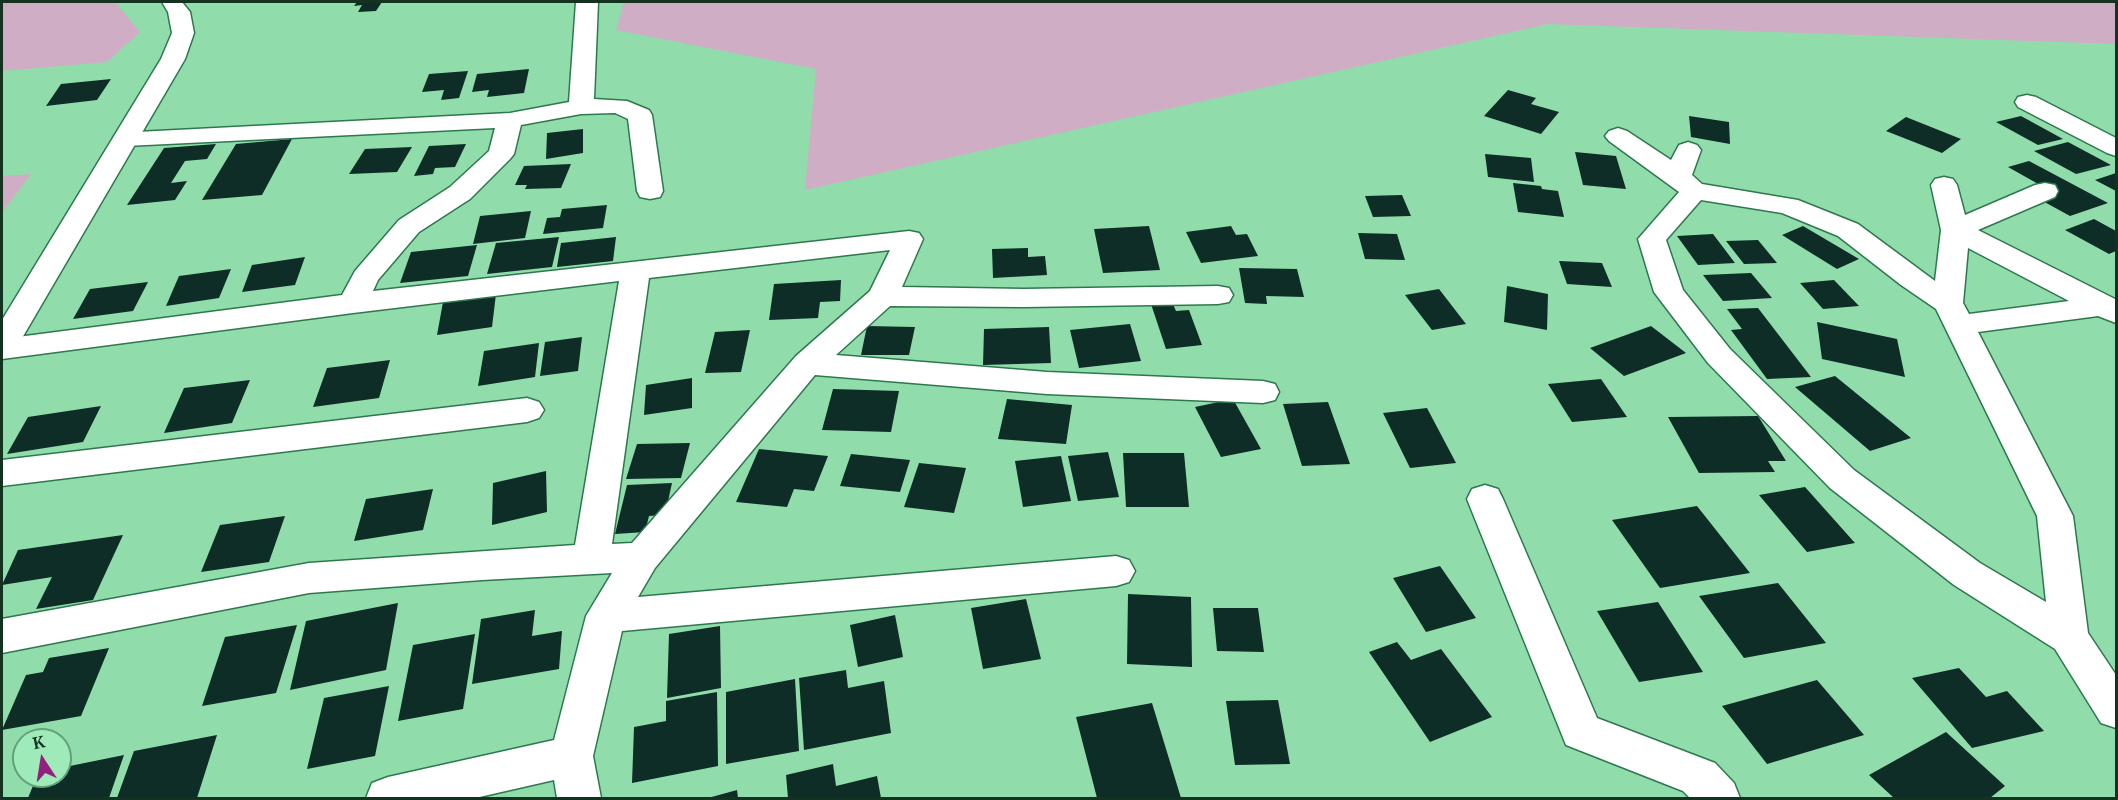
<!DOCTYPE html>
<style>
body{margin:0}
#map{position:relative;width:2118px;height:800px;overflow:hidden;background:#91dcab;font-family:Merriweather,serif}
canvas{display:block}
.frame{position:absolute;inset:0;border:3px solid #13321f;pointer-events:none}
.north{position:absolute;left:12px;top:728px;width:60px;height:60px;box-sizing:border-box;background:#9eeab8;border:2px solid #66a07b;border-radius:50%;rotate:348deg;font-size:16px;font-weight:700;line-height:24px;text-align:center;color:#13321f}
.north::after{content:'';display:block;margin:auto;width:21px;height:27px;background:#922081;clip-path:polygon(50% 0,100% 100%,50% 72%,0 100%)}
</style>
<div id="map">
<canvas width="2118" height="800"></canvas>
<div class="frame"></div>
<div class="north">K</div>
</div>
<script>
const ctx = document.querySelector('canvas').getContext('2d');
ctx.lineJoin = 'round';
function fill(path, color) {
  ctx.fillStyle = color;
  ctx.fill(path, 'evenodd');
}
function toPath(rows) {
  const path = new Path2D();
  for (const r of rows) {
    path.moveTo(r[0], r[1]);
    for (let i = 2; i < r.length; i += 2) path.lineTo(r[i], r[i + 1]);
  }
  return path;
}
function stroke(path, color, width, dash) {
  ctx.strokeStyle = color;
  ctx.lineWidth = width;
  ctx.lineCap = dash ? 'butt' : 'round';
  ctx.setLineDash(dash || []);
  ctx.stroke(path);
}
const green = toPath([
 [2,2,115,2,140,32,107,62,2,71],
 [624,2,2116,2,2116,44,1548,24,805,190,816,69,616,30],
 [31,174,2,213,2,176]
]);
const building = toPath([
 [357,2,382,2,376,11,358,12,362,5,354,6],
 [529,69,524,93,487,97,489,90,472,92,477,74],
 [468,71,459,98,441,100,444,90,422,92,429,74],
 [111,79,97,100,46,106,61,84],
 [1508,90,1536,98,1531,104,1559,112,1541,134,1484,116],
 [1689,116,1729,122,1730,144,1691,137],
 [2021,116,2063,139,2038,145,1996,122],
 [1906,117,1961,139,1942,153,1886,131],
 [583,129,583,153,546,159,547,133],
 [292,139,262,195,202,200,236,144],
 [2068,142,2111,165,2076,174,2034,151],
 [216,144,207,159,185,161,171,183,187,181,175,200,127,205,164,148],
 [466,144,455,167,435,168,433,174,414,176,429,146],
 [412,147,397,172,349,174,365,149],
 [1575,152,1616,156,1626,189,1583,185],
 [1485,154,1531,158,1534,182,1488,177],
 [2029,161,2108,203,2070,216,2039,199,2056,194,2008,167],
 [571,164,561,188,525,189,527,185,515,185,524,166],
 [2116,173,2116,191,2095,180],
 [1513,183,1541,186,1542,189,1558,191,1564,217,1518,212],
 [1402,195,1411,216,1373,217,1365,196],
 [607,205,603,228,543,234,547,218,560,217,562,209],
 [531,211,525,238,473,244,480,216],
 [2094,219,2116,231,2116,251,2109,254,2065,230],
 [1149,226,1160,270,1103,273,1094,229],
 [1231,226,1236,235,1247,234,1258,256,1201,263,1186,232],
 [1803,226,1859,259,1837,269,1782,235],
 [1358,233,1397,234,1405,260,1365,259],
 [1713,234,1735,263,1698,265,1677,236],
 [559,237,552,267,487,274,496,243],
 [616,237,613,261,557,267,561,243],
 [1758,240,1777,263,1744,264,1726,241],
 [477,245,468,276,400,283,411,252],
 [1028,248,1028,257,1045,256,1047,275,993,278,992,249],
 [305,257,295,285,242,292,252,265],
 [1559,261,1602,263,1612,287,1567,284],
 [1239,268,1297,269,1304,297,1266,296,1267,304,1245,303],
 [231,269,219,298,166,306,179,276],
 [1751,273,1772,298,1723,301,1703,275],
 [841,280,840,301,820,302,818,318,769,320,774,284],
 [1834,280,1859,306,1823,309,1800,283],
 [148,282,133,311,73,319,90,289],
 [1507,286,1548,294,1547,330,1504,322],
 [1439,289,1466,324,1432,330,1405,295],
 [496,294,492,327,437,335,443,302],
 [1172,302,1176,311,1189,310,1202,345,1166,349,1151,304],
 [1758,308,1811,377,1767,379,1731,330,1742,329,1727,309],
 [1817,322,1897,339,1905,377,1822,359],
 [1130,324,1141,361,1079,368,1070,330],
 [867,326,915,327,909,355,861,355],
 [1651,326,1686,353,1624,376,1590,348],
 [1049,327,1051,363,983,365,984,329],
 [750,330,741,372,705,373,715,332],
 [582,337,578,371,540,376,545,342],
 [539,343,535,377,478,386,484,351],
 [390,360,379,398,313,407,327,368],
 [1835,376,1911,438,1870,451,1795,387],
 [692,378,692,408,644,415,646,385],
 [1601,379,1627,417,1572,422,1548,384],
 [250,380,232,423,164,433,184,388],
 [833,389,899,391,891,432,822,430],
 [1007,399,1072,405,1066,444,998,439],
 [1233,399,1261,449,1221,457,1195,407],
 [1328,402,1350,464,1302,466,1283,404],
 [101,406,83,442,7,454,28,417],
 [1427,408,1456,463,1410,468,1383,413],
 [1758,416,1786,461,1768,461,1775,472,1699,473,1668,417],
 [690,443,681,478,626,479,637,444],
 [759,449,828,456,814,491,794,489,787,507,736,502],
 [1108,452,1119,497,1078,501,1068,456],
 [1123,453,1184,453,1189,507,1126,507],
 [851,454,910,460,900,492,840,486],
 [1061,456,1071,501,1023,507,1015,461],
 [919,463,966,468,954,513,904,507],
 [546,471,547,512,492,525,493,483],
 [672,483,665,515,649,516,645,532,615,534,627,485],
 [1805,487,1855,543,1807,552,1759,495],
 [433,489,423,530,354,541,366,499],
 [1697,506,1750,573,1660,588,1612,520],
 [285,516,269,562,201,572,220,525],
 [123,535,93,600,36,609,52,577,2,585,18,550],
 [1440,566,1476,618,1426,632,1393,578],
 [1778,583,1826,643,1744,658,1699,596],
 [1128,594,1191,597,1192,667,1127,664],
 [1026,599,1041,659,983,669,971,608],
 [1658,602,1703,672,1639,682,1597,611],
 [398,603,386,670,290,690,306,621],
 [1213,608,1258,608,1264,652,1217,651],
 [535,610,532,636,562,631,559,669,472,684,481,619],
 [895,615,903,657,858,667,850,625],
 [297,625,276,693,202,706,225,637],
 [720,626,721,688,667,698,669,634],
 [475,634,463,709,398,721,413,645],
 [1397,642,1411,660,1441,649,1492,717,1430,742,1369,652],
 [109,648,81,716,2,730,26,675,43,672,49,658],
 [1959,668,1986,697,2007,691,2044,731,1972,748,1912,678],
 [846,670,848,688,884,681,891,733,804,750,799,678],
 [795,679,799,751,726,764,726,692],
 [1817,680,1864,735,1767,764,1722,706],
 [389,686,375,756,307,769,324,698],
 [717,692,718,766,632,783,634,727,666,721,666,701],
 [1278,700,1290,764,1235,765,1226,701],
 [1152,703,1181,798,1097,798,1076,717],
 [1946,732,2005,786,1990,798,1894,798,1869,775],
 [217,735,197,798,117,798,134,751],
 [124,755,109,798,28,798,37,776,60,776,60,768],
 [833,764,836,786,877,776,881,798,788,798,786,775],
 [737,790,738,798,708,798]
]);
const street = toPath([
 [576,2,598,2,594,99,627,101,649,110,652,115,663,191,660,197,650,199,640,197,637,191,628,119,615,113,581,114,521,125,514,154,510,159,470,199,419,232,378,280,373,291,909,231,919,233,923,239,902,287,1024,289,1218,286,1229,288,1233,295,1229,302,1218,304,1024,307,890,306,836,355,1047,372,1263,381,1275,384,1279,392,1275,400,1263,403,1047,394,815,375,655,568,638,597,1116,556,1129,560,1135,571,1129,582,1116,586,622,631,593,756,601,798,557,798,554,780,475,798,366,798,372,783,388,777,554,740,586,616,612,573,482,580,309,593,2,653,2,619,309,563,575,545,619,281,353,313,2,359,2,339,342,295,355,271,399,220,450,187,489,151,495,128,126,146,117,143,113,138,117,133,510,113,569,102,576,2],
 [890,250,870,291,796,356,632,543,612,544,649,278,890,250],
 [2027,95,2036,97,2116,138,2116,156,2107,153,2018,107,2015,102,2018,97,2027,95],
 [1618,128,1627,131,1671,160,1679,145,1688,142,1697,145,1701,150,1692,175,1702,184,1798,200,1858,224,1935,281,1941,230,1931,185,1935,179,1944,177,1953,179,1957,185,1965,215,2035,185,2045,183,2055,185,2058,191,2055,197,1978,230,2115,299,2116,323,2098,316,1978,332,2073,516,2088,633,2116,675,2116,728,2101,723,2055,649,1954,585,1830,488,1708,363,1654,292,1638,239,1679,192,1609,141,1605,136,1609,131,1618,128],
 [1701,200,1782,213,1838,236,1901,285,1936,309,2037,516,2046,602,1980,563,1854,470,1730,349,1683,290,1666,240,1701,200],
 [1968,248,2069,301,1969,314,1963,303,1968,248],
 [527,398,539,402,544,410,539,418,527,422,2,486,2,460,527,398],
 [1485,485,1498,489,1503,499,1597,718,1715,763,1734,783,1740,798,1690,798,1683,791,1566,745,1467,499,1472,489,1485,485]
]);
const secondary = toPath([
 [162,2,182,2,190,12,194,33,185,59,18,345,13,352,2,355,2,320,161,59,172,33,168,12,162,2]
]);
fill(green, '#ceadc5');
fill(building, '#0d2d26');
stroke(street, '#2d794e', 3);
stroke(secondary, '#2d794e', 3);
fill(street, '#fff');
fill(secondary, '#fff');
</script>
